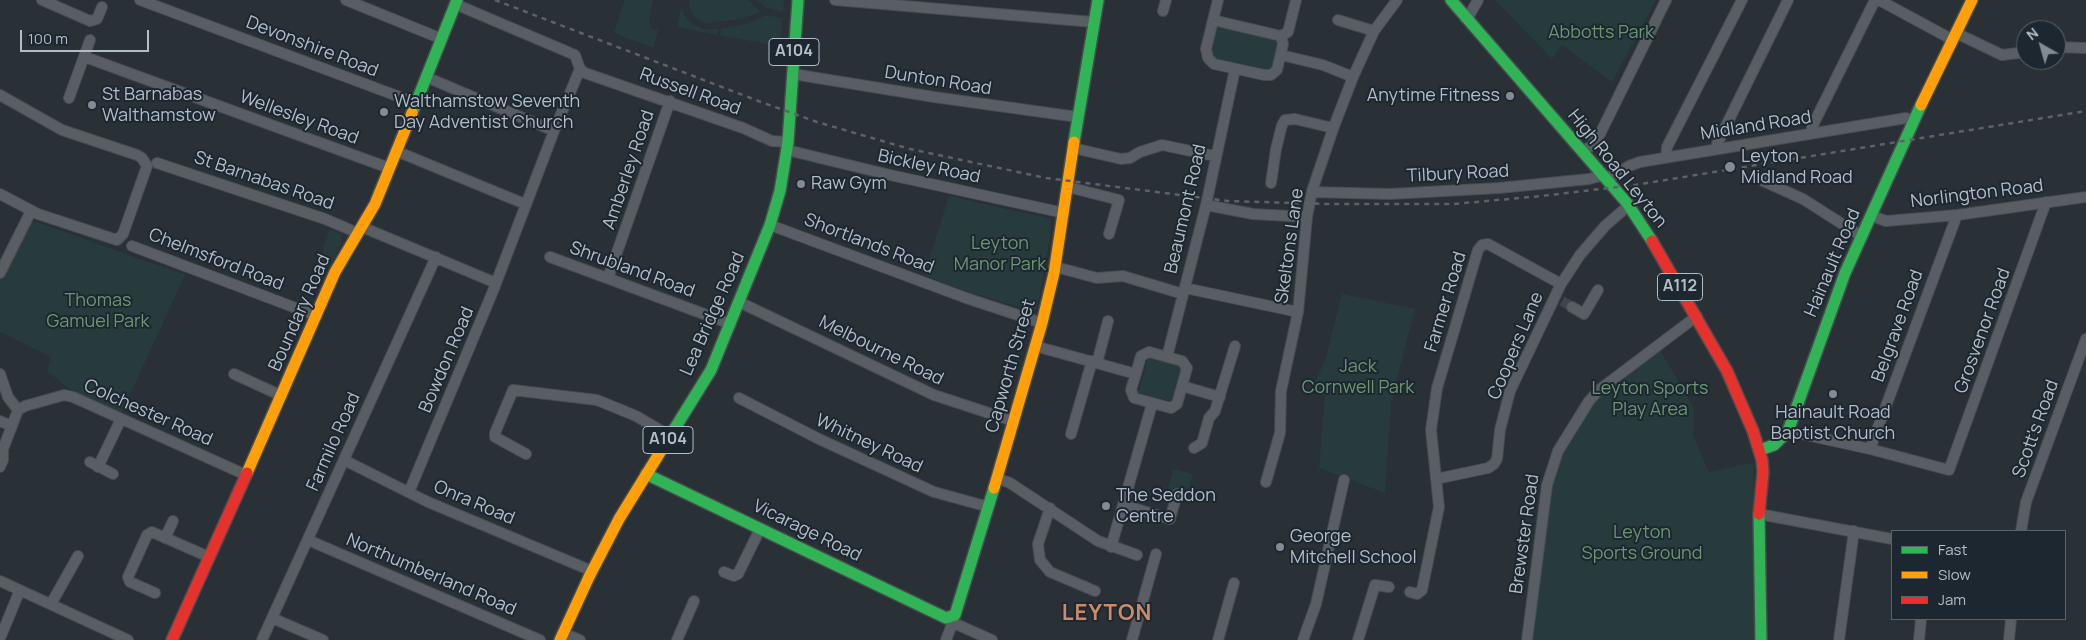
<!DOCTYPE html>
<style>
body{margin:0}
#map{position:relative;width:2086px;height:640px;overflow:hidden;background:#293036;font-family:Manrope,sans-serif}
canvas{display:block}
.legend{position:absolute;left:1891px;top:530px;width:175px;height:90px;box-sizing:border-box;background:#1d2730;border:1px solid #59636c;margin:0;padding:6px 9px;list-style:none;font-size:15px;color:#b4bdc7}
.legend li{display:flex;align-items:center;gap:10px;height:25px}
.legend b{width:25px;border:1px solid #59636c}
.north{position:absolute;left:2016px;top:20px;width:50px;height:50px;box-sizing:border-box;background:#1d2730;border:1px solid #59636c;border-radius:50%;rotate:322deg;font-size:14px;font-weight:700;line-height:20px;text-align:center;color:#b4bdc7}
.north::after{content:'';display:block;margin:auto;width:18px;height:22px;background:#838c94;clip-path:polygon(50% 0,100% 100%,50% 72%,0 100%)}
.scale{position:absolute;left:20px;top:30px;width:129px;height:22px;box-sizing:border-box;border:2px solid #b4bdc7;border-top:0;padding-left:6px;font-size:15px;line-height:18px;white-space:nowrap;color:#b4bdc7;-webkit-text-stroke:4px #1d2730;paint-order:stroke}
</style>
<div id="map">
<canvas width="2086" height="640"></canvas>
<ul class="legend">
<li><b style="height:6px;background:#30b455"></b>Fast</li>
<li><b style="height:6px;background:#ff9f0a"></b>Slow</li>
<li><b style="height:6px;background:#e5322d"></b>Jam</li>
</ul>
<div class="north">N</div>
<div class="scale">100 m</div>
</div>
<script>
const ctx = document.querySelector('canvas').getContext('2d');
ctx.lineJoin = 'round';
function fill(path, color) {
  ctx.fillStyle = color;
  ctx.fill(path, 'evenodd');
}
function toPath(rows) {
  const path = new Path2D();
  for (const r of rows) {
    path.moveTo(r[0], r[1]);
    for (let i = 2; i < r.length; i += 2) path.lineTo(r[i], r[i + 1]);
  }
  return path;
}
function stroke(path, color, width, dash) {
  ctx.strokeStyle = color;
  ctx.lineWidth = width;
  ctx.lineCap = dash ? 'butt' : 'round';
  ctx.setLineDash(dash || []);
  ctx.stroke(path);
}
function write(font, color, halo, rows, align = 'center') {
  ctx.font = font + ' Manrope,sans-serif';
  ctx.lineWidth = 4;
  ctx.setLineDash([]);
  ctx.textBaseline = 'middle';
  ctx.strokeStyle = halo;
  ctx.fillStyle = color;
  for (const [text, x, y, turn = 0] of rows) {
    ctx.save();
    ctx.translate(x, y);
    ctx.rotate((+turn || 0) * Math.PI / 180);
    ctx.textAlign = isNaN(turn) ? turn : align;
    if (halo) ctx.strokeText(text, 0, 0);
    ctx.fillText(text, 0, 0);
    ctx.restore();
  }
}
const green = toPath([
 [625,0,653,0,649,22,651,29,658,30,654,48,624,37,614,32],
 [690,0,748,0,761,12,741,19,706,23,696,19,693,14,689,6],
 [756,0,784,0,783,12,767,8],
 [1495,0,1656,0,1612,82,1562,45,1552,59],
 [682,4,683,13,691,23,702,29,718,29,717,35,677,27],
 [766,15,782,18,781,47,720,35,721,29,745,24],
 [1213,20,1281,36,1271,75,1208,58],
 [949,196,1051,219,1050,238,1037,308,1034,311,964,291,924,275],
 [31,220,185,275,121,414,73,392,47,371,51,357,0,332,0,279],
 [330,229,341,234,342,242,330,266,326,268,323,267,322,270,317,268],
 [1342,294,1415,309,1391,402,1385,493,1319,468,1325,395,1312,391,1326,357],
 [1660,350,1694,408,1693,435,1709,472,1753,463,1758,640,1532,640,1552,480,1562,452,1587,410,1602,395],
 [1150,356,1149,358,1179,366,1180,364,1183,370,1180,370,1173,395,1176,396,1175,402,1169,404,1170,401,1140,393,1138,395,1136,389,1139,390,1147,361,1144,360],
 [1173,469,1193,474,1188,495,1168,489]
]);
const streetTunnel = toPath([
 [1562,301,1572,307]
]);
const street = toPath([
 [42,0,90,21,97,19,102,7],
 [140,0,416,103],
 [346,0,442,39],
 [835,0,1093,22],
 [1879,0,1953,40],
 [455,4,575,55,580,69],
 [1163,11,1166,0],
 [1465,18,1470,14,1478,0],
 [1213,20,1281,36,1283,44,1277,70,1271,75,1264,75,1214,64,1208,58,1206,49,1213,20],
 [1213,20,1218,0],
 [1338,20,1374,31],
 [1956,33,2002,55,2026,52],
 [1281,36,1288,32,1296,0],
 [2056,47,2086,48],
 [1281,55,1323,65,1353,77],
 [85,57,389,168],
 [580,69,585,73,743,128,772,141,788,142],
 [793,74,934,97,1078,117],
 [426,77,554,131],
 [0,95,62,130,137,155,142,158,147,166,123,234,117,240,38,214,0,194],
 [69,98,90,40],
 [1812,133,1812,127,1875,0],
 [1073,148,1121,159,1130,158,1140,152,1162,145,1215,156],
 [1717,149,1717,144,1788,0],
 [787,150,890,175,1064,213],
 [396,151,525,204],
 [1583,151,1591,146,1600,134,1666,0],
 [1666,157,1667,147,1742,0],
 [157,163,325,219,358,233],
 [1607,179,1629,166,1640,162,1906,118,1914,120],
 [1763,181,1803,199,1861,236],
 [1271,183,1276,149,1282,125,1285,120,1295,119,1333,128],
 [1068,187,1119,200,1109,234],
 [1312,192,1390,194,1499,188,1589,179,1604,175],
 [1206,205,1253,214,1307,217],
 [1872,216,1886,221,1957,215,2086,197],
 [770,225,966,298,1042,323],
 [362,227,496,283],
 [132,246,317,316],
 [550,257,731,324],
 [1056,267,1097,278,1123,276,1183,294],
 [0,273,31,211],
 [608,278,670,101],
 [1185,288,1298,312],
 [739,302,934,395,1013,421],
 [1572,307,1584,314,1598,290],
 [1035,346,1136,374],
 [1149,352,1182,361,1187,368,1177,404,1171,408,1134,398,1131,390,1141,356,1149,352],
 [1167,357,1206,205,1235,69],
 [1097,363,1108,321],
 [0,374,8,397,18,410,25,406,64,395,73,397,246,475],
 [234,374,282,396],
 [1182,386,1220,397],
 [739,398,819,439,934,492,989,507],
 [0,421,12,426],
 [1788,431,1870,449,1949,470,2046,202],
 [1071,434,1092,361],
 [1194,448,1202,443,1209,418,1215,411,1235,346],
 [1870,449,1957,215],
 [526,454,495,437,495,433,513,390,597,400,636,416,670,436],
 [344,460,428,502,592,571],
 [90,462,113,474],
 [0,467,3,460,3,449,18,410],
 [98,467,121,419],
 [997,478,1010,483,1098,541,1137,555],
 [1436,479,1488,468,1494,464,1497,459,1500,430,1510,391,1561,284,1580,255,1605,226,1628,206],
 [1266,482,1280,433,1281,391,1298,312,1307,217,1312,191,1333,129,1353,77,1374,31,1397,0],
 [409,492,493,291,554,131,580,69],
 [1123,505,1170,519,1177,494],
 [1050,508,1038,544,1040,560,1050,572,1095,591],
 [1759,514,1892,539],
 [2021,531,2026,502,2086,339],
 [165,538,173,521],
 [308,540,540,640],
 [1111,547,1152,404],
 [724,572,734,576,738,574,760,529],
 [0,581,128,640],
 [1410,592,1417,594,1422,590,1439,507,1431,430,1437,388,1478,250,1482,245,1488,244,1561,284],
 [155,593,130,582,128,577,147,535,152,532,209,557],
 [51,604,78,556],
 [272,618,323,640],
 [563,633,580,640],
 [0,635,1,636,20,590],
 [262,640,436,257],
 [677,640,694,601],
 [946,640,951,627,956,624,992,640],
 [1132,640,1156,554],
 [1218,640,1234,583],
 [1303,640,1316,604,1344,480],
 [1358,640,1375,585,1389,587],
 [1527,640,1547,485,1558,451,1589,401,1599,390,1697,316],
 [1839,640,1854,531],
 [1919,640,1921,619],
 [2009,640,2011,619]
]);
const fast = toPath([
 [1451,0,1627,203,1652,241],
 [412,113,457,0],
 [1074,142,1098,0],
 [667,441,711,370,770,225,780,191,788,142,798,0],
 [1760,450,1774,445,1788,431,1845,273,1921,105],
 [646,474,946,618,955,615,994,488],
 [1759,514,1761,640]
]);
const slow = toPath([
 [1921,105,1972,0],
 [247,473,335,272,375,204,412,113],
 [994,488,1042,323,1054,273,1074,142],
 [560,640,589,577,619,519,667,441]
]);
const jam = toPath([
 [1652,241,1727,371,1753,431,1762,460,1763,472,1759,514],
 [172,640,247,473]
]);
const rail = toPath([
 [495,0,761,102,817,122,910,149,1046,178,1228,201,1328,204,1454,204,1541,196,1635,185,2086,111]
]);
const markers = [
 [1510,96,5,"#838c94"],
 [92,105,5,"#838c94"],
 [384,112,5,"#838c94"],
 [1730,167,6,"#838c94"],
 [801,184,5,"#838c94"],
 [1833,394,5,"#838c94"],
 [1106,506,5,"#838c94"],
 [1280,547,5,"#838c94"]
];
const shields = [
 [794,52,50],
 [1680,287,45],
 [668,440,50]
];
const shieldNames = [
 ["A104",794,52],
 ["A112",1680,287],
 ["A104",668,440]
];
const parkNames = [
 ["Abbotts Park",1601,33],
 ["Leyton",1000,244],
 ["Manor Park",1000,265],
 ["Thomas",98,301],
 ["Gamuel Park",98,322],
 ["Jack",1358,367],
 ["Cornwell Park",1358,388],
 ["Leyton Sports",1650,389],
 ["Play Area",1650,410],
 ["Leyton",1642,533],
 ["Sports Ground",1642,554]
];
const streetNames = [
 ["Devonshire Road",312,47,21],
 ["Dunton Road",938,81,9],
 ["Russell Road",690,92,20],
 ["Wellesley Road",299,118,20],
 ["Midland Road",1756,126,-9],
 ["Bickley Road",929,167,12],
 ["High Road Leyton",1617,169,51],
 ["Amberley Road",629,170,-71],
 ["Tilbury Road",1458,174,-3],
 ["St Barnabas Road",264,181,19],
 ["Norlington Road",1977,194,-7],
 ["Beaumont Road",1186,209,-77],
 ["Shortlands Road",869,244,21],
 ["Skeltons Lane",1290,246,-82],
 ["Chelmsford Road",216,260,21],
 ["Hainault Road",1833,263,-67],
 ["Shrubland Road",632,270,20],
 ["Farmer Road",1446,302,-73],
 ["Boundary Road",300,313,-66],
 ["Lea Bridge Road",713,314,-66],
 ["Belgrave Road",1898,326,-70],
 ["Grosvenor Road",1983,331,-70],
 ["Coopers Lane",1516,346,-67],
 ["Melbourne Road",881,351,26],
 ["Bowdon Road",447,360,-67],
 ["Capworth Street",1011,366,-74],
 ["Colchester Road",148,413,24],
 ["Scott's Road",2036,429,-70],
 ["Farmilo Road",334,442,-66],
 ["Whitney Road",869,444,25],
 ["Onra Road",474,503,23],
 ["Vicarage Road",807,531,26],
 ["Brewster Road",1525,534,-82],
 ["Northumberland Road",431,575,23]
];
const poiNames = [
 ["St Barnabas",102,95],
 ["Walthamstow",102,116],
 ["Anytime Fitness",1500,96,"right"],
 ["Walthamstow Seventh",394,102],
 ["Day Adventist Church",394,123],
 ["Leyton",1741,157],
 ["Midland Road",1741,178],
 ["Raw Gym",811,184],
 ["Hainault Road",1833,413,"center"],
 ["Baptist Church",1833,434,"center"],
 ["The Seddon",1116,496],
 ["Centre",1116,517],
 ["George",1290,537],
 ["Mitchell School",1290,558]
];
const districtNames = [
 ["LEYTON",1107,614]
];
fill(green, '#273b3c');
stroke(streetTunnel, '#3e454c', 10, [10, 5]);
stroke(street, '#474c51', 12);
stroke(fast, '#474c51', 14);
stroke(slow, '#474c51', 14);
stroke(jam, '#474c51', 14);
stroke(street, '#595e64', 10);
stroke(fast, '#30b455', 11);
stroke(slow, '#ff9f0a', 11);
stroke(jam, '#e5322d', 11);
stroke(rail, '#5e6268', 2.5, [5, 5]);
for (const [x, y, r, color] of markers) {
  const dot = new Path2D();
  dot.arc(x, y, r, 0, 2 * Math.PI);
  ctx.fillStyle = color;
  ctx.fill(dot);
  stroke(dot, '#1d2730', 2);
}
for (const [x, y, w] of shields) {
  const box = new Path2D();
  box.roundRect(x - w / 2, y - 13.5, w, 27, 4);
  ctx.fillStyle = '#1d2730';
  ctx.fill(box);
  stroke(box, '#b4bdc7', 1);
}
write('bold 16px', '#b4bdc7', null, shieldNames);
write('18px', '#6c9672', '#1d2730', parkNames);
write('18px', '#b4bdc7', '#1d2730', streetNames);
write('18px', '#b4bdc7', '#1d2730', poiNames, 'left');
ctx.letterSpacing = '1px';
write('bold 22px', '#ce8a67', '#1d2730', districtNames);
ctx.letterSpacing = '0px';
</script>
